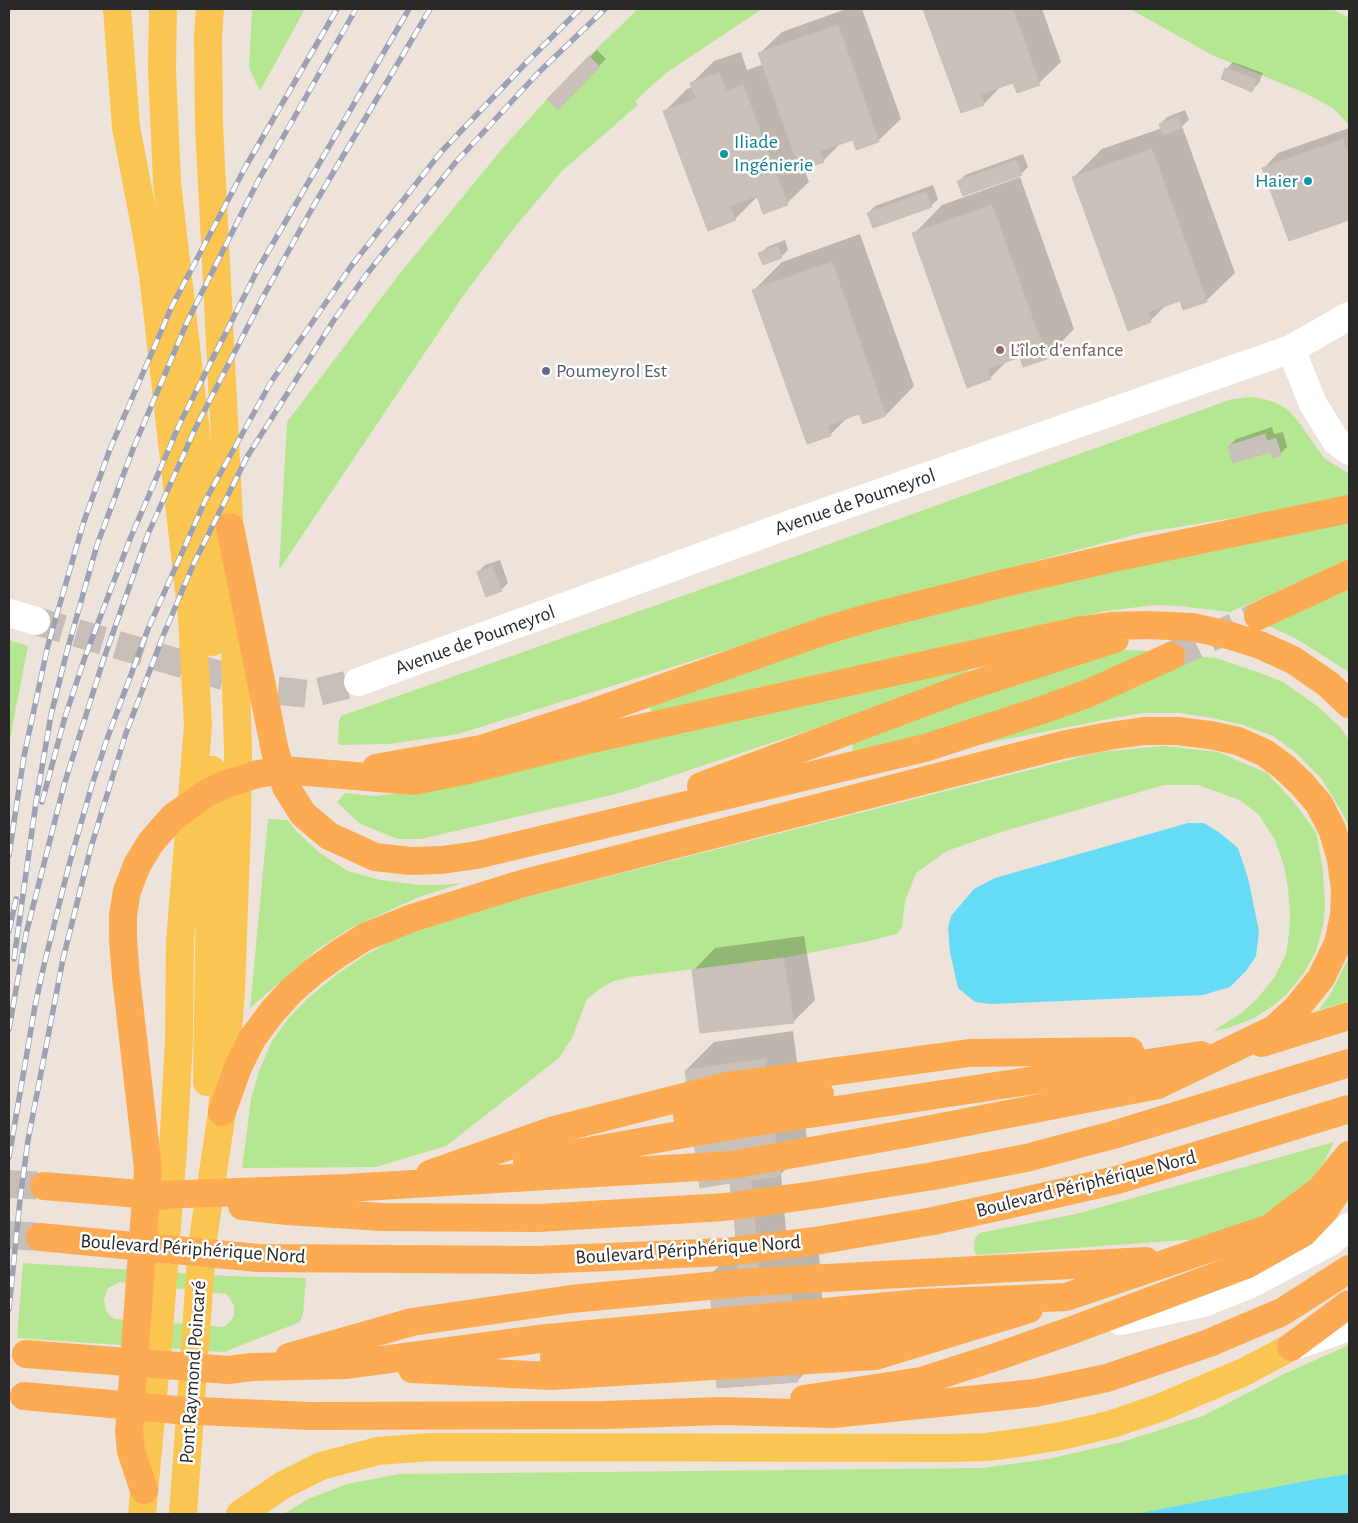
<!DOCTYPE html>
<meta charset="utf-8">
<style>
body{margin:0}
#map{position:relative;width:1358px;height:1523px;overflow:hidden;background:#ede3da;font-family:"Alegreya Sans",sans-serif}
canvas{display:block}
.frame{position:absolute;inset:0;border:10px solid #292929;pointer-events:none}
</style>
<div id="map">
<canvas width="1358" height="1523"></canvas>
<div class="frame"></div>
</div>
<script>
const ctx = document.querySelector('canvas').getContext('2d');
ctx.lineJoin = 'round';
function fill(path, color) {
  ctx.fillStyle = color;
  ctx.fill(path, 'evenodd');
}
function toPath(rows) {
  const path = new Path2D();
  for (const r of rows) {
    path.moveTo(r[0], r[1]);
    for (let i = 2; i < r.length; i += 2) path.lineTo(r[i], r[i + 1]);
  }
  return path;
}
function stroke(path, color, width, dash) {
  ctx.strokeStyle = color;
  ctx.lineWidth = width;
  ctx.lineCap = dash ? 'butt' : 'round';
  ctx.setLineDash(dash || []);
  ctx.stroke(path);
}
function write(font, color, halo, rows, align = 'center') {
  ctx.font = font + ' "Alegreya Sans",sans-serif';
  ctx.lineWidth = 5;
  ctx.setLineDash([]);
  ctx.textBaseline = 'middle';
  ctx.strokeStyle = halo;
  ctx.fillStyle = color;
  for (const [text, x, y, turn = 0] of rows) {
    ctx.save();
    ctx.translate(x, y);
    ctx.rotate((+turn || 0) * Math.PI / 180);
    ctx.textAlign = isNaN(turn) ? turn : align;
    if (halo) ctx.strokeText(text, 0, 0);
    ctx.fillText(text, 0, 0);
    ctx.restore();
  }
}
const green = toPath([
 [252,9,305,9,260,91,249,68],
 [638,9,762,9,666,73,635,101,638,105,563,170,514,228,463,296,279,570,287,422,397,277,502,149,547,99,558,109,589,56],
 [1130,9,1332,9,1349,18,1349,125,1333,108,1305,93,1212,55],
 [1250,397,1264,399,1276,403,1287,409,1298,421,1324,458,1349,474,1349,499,1141,533,871,605,458,734,389,744,340,745,338,741,339,722,341,716,793,557,1232,399],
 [1349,520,1349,561,1230,612,1179,606,1155,605,1106,611,761,689,652,712,650,708,650,705,654,699,868,631,1136,562],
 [1349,588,1349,672,1295,638,1269,626],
 [9,640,28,646,9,744],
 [1121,650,1156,651,1103,674,975,720,854,755,851,740,952,702],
 [1193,656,1216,658,1260,673,1283,682,1320,708,1340,727,1349,740,1349,828,1342,812,1321,778,1295,752,1273,736,1243,725,1213,718,1179,713,1145,713,1119,717,972,746,1153,676],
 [967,668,970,673,967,678,620,793,421,839,397,839,359,823,337,802,345,793,374,796,425,790],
 [1164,746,1218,752,1267,773,1293,801,1316,832,1323,870,1325,907,1323,926,1316,951,1304,973,1286,995,1270,1008,1252,1019,1228,1028,1213,1031,1240,1014,1256,1000,1274,978,1286,954,1289,933,1290,913,1288,889,1284,866,1275,840,1259,815,1240,800,1198,785,1164,785,1001,832,947,851,916,873,905,901,902,928,896,934,869,941,783,958,630,977,614,981,601,988,587,999,572,1038,559,1058,446,1146,376,1167,242,1168,251,1099,259,1071,272,1041,288,1019,307,999,336,975,367,954,409,932,500,904,1100,752],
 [268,819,288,820,296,831,320,853,348,871,380,880,420,885,440,885,463,883,419,897,351,928,318,949,250,1008],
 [1349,957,1349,1001,1319,1010,1331,993],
 [1334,1142,1324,1162,1305,1187,1271,1215,1213,1238,977,1255,974,1251,975,1238,979,1233,1076,1214],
 [23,1263,227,1276,306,1278,303,1314,300,1322,224,1352,17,1338],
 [119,1282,226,1294,231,1300,234,1306,234,1316,230,1322,224,1327,116,1319,110,1316,106,1310,104,1299,108,1288],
 [1349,1345,1349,1474,1135,1514,284,1514,308,1499,347,1484,399,1474,982,1468,1048,1459,1122,1442,1203,1416,1284,1374]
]);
const water = toPath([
 [1188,823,1204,823,1220,833,1238,848,1248,878,1259,931,1256,956,1246,971,1230,987,1203,995,991,1004,975,1002,958,988,950,952,948,928,951,916,974,889,995,878],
 [1349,1474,1349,1514,1135,1514,1317,1479]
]);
const shadow = toPath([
 [9,9,10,9,9,208],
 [846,9,862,9,901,119,879,140,857,148,853,138,841,143,823,161,804,168,809,182,787,203,758,196,735,219,665,111,687,89,693,87,692,83,714,61,741,52,747,70,764,64,760,53,782,32],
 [925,9,1042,9,1061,62,1039,83,1017,91,1014,81,1001,86,984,104,962,112],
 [597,50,606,59,558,108,549,99],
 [1233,62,1263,73,1259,83,1252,90,1226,69],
 [1185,110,1189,120,1182,126,1235,273,1206,301,1181,299,1168,303,1150,321,1074,177,1102,149,1162,128,1160,124,1167,117],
 [1349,128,1349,219,1289,240,1264,168,1278,153],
 [1023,154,1028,167,1021,174,958,182,965,175],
 [1020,177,1074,329,1046,358,1020,355,1008,360,990,378,914,234,942,205],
 [933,185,938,199,931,206,868,213,875,206],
 [860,234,914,386,886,415,864,422,860,413,848,417,830,435,753,291,782,262],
 [785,240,788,250,781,257,760,254,767,247],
 [1272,427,1274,434,1283,432,1287,447,1280,454,1272,450,1229,446,1236,439],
 [500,560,508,583,501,590,478,572,485,565],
 [804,936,815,1000,793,1022,694,970,715,948],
 [793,1031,808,1147,781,1174,787,1242,818,1240,826,1352,797,1381,710,1275,738,1247,731,1182,686,1070,714,1042]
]);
const building = toPath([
 [923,9,1013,9,1040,85,1017,93,1013,83,981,94,984,105,961,113,923,9],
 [838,25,879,142,856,150,853,140,820,151,824,162,800,170,758,53,838,25],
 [589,56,600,67,558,110,547,99,589,56],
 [1225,68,1257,80,1252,92,1221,79,1225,68],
 [719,73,726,91,743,85,788,205,763,214,757,196,730,206,736,220,708,231,663,111,696,99,690,83,719,73],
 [1178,116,1182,128,1163,135,1159,124,1178,116],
 [1343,139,1349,156,1349,220,1289,241,1262,168,1343,139],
 [1152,149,1207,302,1183,310,1180,301,1148,312,1151,322,1128,331,1072,177,1152,149],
 [1016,160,1022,175,963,196,957,181,1016,160],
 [926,192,932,207,873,228,867,213,926,192],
 [992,205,1047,359,1023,367,1020,357,987,369,991,379,967,388,912,233,992,205],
 [778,246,782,258,763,265,758,253,778,246],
 [832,262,886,416,863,424,859,414,827,426,831,436,807,444,752,290,832,262],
 [1265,434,1267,441,1276,438,1281,455,1273,458,1271,452,1233,463,1228,446,1265,434],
 [492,566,502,591,486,597,477,572,492,566],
 [783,958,794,1023,700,1033,692,970,783,958],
 [765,1059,780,1176,751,1181,759,1270,789,1268,798,1382,717,1388,709,1274,738,1272,735,1226,730,1183,700,1188,685,1070,765,1059]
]);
const secondaryTunnel = toPath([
 [36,621,271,690,310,694,358,682]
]);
const trunkTunnel = toPath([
 [1171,656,1258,616],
 [9,1184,44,1186],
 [9,1235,40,1237]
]);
const minor = toPath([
 [1291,349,1349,316]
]);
const secondary = toPath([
 [9,613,36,621],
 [358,682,791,524,1291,349,1313,404,1336,441,1349,451],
 [1120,1321,1203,1303,1251,1284,1328,1243,1349,1227],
 [1297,1345,1349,1327]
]);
const primary = toPath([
 [117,9,126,127,146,231,153,275,192,617,198,726,180,941,179,1041,173,1149,159,1331,142,1514],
 [163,9,162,69,167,183,201,476,212,642],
 [207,1082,212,770],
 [183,1514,202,1246,222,1112,231,990,237,826,238,752,234,618,209,125,208,37,210,9],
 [240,1514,283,1485,321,1466,378,1451,431,1447,951,1448,986,1447,1025,1442,1066,1435,1112,1424,1159,1408,1244,1372,1291,1347]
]);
const trunk = toPath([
 [230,527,275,751,286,787,303,814,329,836,375,857,410,861,442,860,477,855,925,748,1045,709,1089,693,1171,656],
 [1258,616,1349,574],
 [376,768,481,749,586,715,827,630,871,617,1005,583,1108,559,1349,509],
 [701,786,966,687,1115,639],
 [1262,1043,1349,1016],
 [687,1116,729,1106,820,1094],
 [527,1162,730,1126,1201,1055],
 [430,1174,554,1130,727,1086,969,1053,1130,1051],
 [44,1186,164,1196],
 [158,1195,346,1188,732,1165,905,1134,1158,1085,1274,1029,1296,1009,1321,978,1338,943,1344,916,1345,890,1341,859,1332,829,1319,804,1302,784,1284,767,1265,753,1238,741,1210,735,1177,731,1144,731,1109,736,1062,745,521,884,412,918,365,937,338,954,313,972,291,991,272,1012,252,1039,238,1067,222,1112],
 [242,1206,287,1211,382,1217,539,1218,725,1207,814,1195,933,1176,1026,1158,1113,1135,1349,1063],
 [40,1237,258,1258,536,1260,726,1252,815,1241,933,1221,1020,1202,1117,1180,1349,1109],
 [1291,1347,1349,1304],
 [26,1354,228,1370,252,1367,345,1365,547,1338,920,1303,1066,1297,1270,1228,1320,1190,1349,1155],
 [289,1357,412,1322,571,1299,751,1282,1146,1261],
 [554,1357,879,1330,949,1318],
 [412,1369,551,1376,875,1356,1029,1309],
 [24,1396,176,1410,309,1416,605,1415,721,1411,833,1414,1035,1393,1107,1378,1209,1343,1282,1312,1349,1269],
 [804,1399,921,1381,996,1357,1070,1331,1246,1265,1303,1233,1324,1211,1338,1190,1343,1178],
 [144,1490,131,1451,129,1432,148,1169,126,977,123,939,123,915,127,891,137,865,151,842,173,817,207,793,223,785,258,774,284,770,414,781,468,770,592,739,1082,630,1111,626,1147,625,1192,627,1228,635,1260,645,1293,660,1328,684,1349,704]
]);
const rail = toPath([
 [42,802,65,717,85,657,130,539,180,423,258,269,409,9],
 [9,855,24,756,48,645,84,521,110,449,172,306,246,166,337,9],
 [9,931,16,899],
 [14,959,36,802,51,715,67,651,97,545,133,449,188,320,258,181,356,9],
 [9,1029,26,934,64,785,103,661,148,534,195,429,263,297,314,205,430,9],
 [9,1157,35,1006,44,965,69,865,92,785,107,739,148,629,205,501,271,382,352,265,441,152,524,65,580,9],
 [9,1309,20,1200,28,1140,63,959,91,847,126,733,163,636,194,563,247,457,334,320,366,275,455,163,538,73,605,9]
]);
const markers = [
 [724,154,5,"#0f9aa8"],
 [1308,181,5,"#0f9aa8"],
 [1000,350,5,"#8d6e63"],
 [546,371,5,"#5c6f8a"]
];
const cultureNames = [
 ["Iliade",734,142],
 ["Ingénierie",734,165],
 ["Haier",1298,181,"right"]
];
const educationNames = [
 ["L'îlot d'enfance",1010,350]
];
const serviceNames = [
 ["Poumeyrol Est",556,371]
];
const streetNames = [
 ["Avenue de Poumeyrol",855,502,-19],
 ["Avenue de Poumeyrol",475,640,-20],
 ["Boulevard Périphérique Nord",1086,1184,-14],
 ["Boulevard Périphérique Nord",193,1249,4],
 ["Boulevard Périphérique Nord",688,1250,-4],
 ["Pont Raymond Poincaré",193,1372,-86]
];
fill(green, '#b5e792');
fill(water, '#65dbf6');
fill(shadow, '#0003');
fill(building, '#c8c0b9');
stroke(building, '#c8bfb3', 1);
stroke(secondaryTunnel, '#c6beb7', 28, [28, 14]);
stroke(trunkTunnel, '#c6beb7', 28, [28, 14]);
stroke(minor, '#fff', 28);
stroke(secondary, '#fff', 28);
stroke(primary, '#fac651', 28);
stroke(trunk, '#fcab52', 28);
stroke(rail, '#9ca2b5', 5.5);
stroke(rail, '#fff', 4, [11]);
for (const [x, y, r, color] of markers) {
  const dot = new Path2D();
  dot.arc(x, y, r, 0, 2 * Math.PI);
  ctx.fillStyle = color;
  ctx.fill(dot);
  stroke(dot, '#fff', 2);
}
write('20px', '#0d838f', '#fff', cultureNames, 'left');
write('20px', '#785e54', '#fff', educationNames, 'left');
write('20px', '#4e5e75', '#fff', serviceNames, 'left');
write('20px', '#292929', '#fff', streetNames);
</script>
